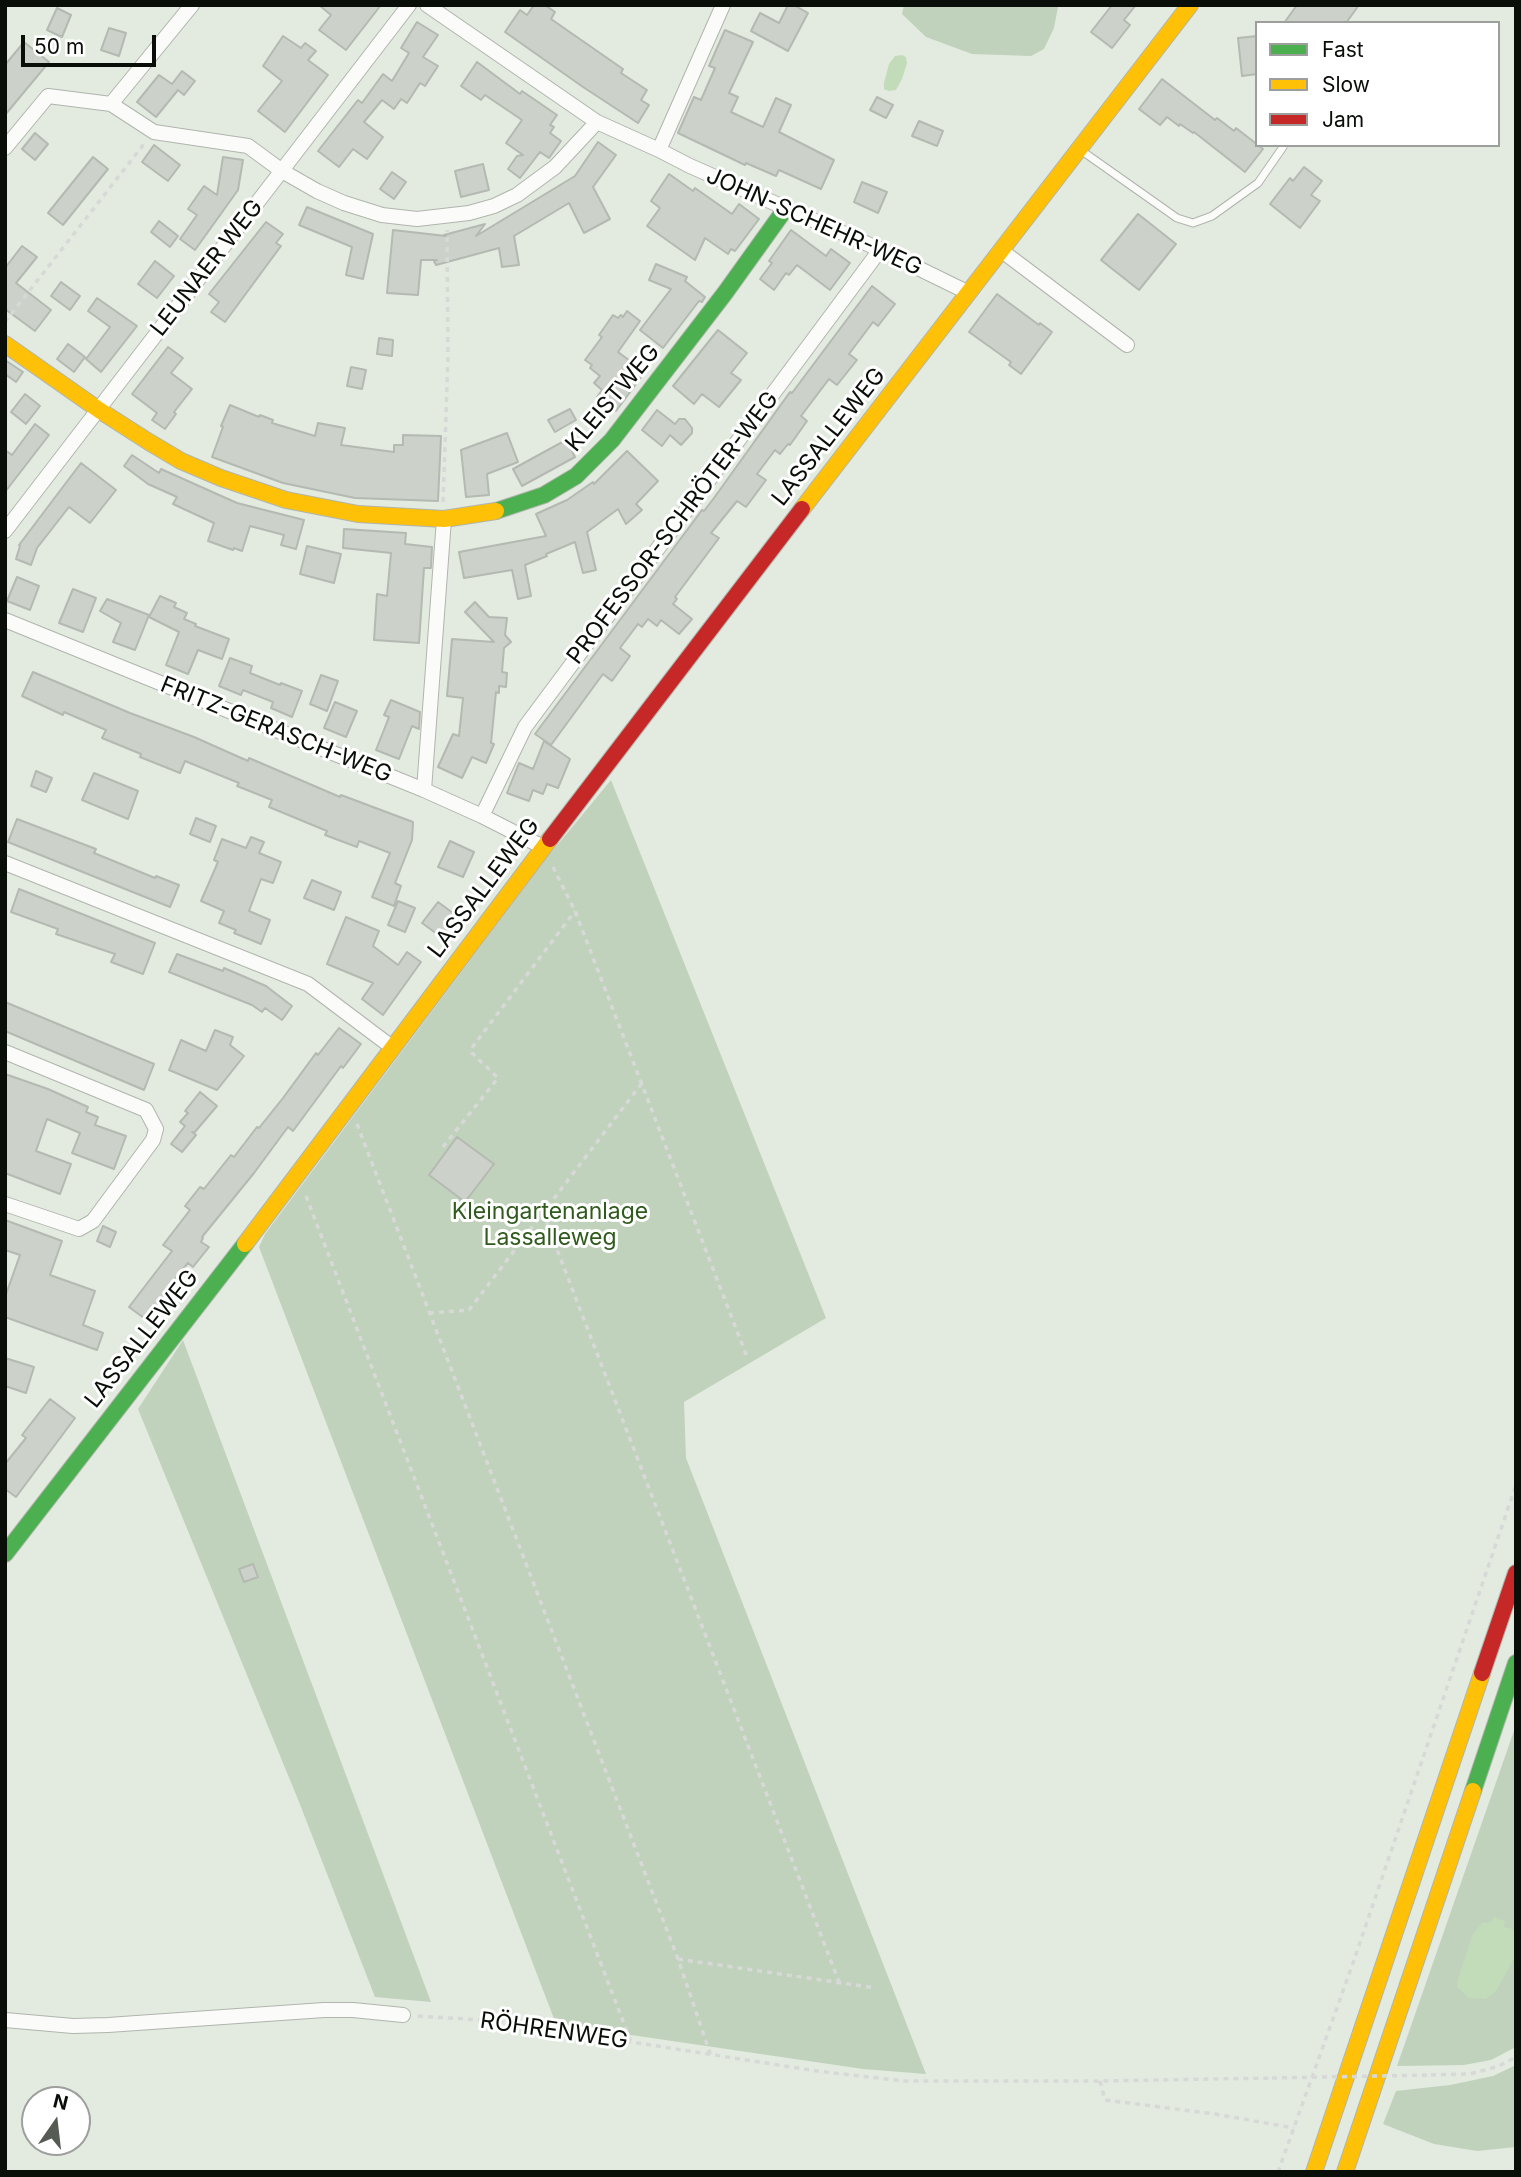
<!DOCTYPE html>
<meta charset="utf-8">
<style>
body{margin:0}
#map{position:relative;width:1521px;height:2177px;overflow:hidden;background:#e3eae0;font-family:Inter,sans-serif}
canvas{display:block}
.frame{position:absolute;inset:0;border:7px solid #0a0e08;pointer-events:none}
.legend{position:absolute;left:1255px;top:21px;width:245px;height:126px;box-sizing:border-box;background:#fff;border:2px solid #9d9f9c;margin:0;padding:9px 12px;list-style:none;font-size:21px;color:#0a0e08}
.legend li{display:flex;align-items:center;gap:14px;height:35px}
.legend b{width:35px;border:2px solid #9d9f9c}
.north{position:absolute;left:21px;top:2086px;width:70px;height:70px;box-sizing:border-box;background:#fff;border:2px solid #9d9f9c;border-radius:50%;rotate:14deg;font-size:19px;font-weight:700;line-height:28px;text-align:center;color:#0a0e08}
.north::after{content:'';display:block;margin:auto;width:24px;height:32px;background:#565b54;clip-path:polygon(50% 0,100% 100%,50% 72%,0 100%)}
.scale{position:absolute;left:21px;top:35px;width:135px;height:32px;box-sizing:border-box;border:4px solid #0a0e08;border-top:0;padding-left:9px;font-size:21px;line-height:24px;white-space:nowrap;color:#0a0e08;-webkit-text-stroke:5px #fff;paint-order:stroke}
</style>
<div id="map">
<canvas width="1521" height="2177"></canvas>
<div class="frame"></div>
<ul class="legend">
<li><b style="height:9px;background:#4caf50"></b>Fast</li>
<li><b style="height:9px;background:#ffc107"></b>Slow</li>
<li><b style="height:9px;background:#c62828"></b>Jam</li>
</ul>
<div class="north">N</div>
<div class="scale">50 m</div>
</div>
<script>
const ctx = document.querySelector('canvas').getContext('2d');
ctx.lineJoin = 'round';
function fill(path, color) {
  ctx.fillStyle = color;
  ctx.fill(path, 'evenodd');
}
function toPath(rows) {
  const path = new Path2D();
  for (const r of rows) {
    path.moveTo(r[0], r[1]);
    for (let i = 2; i < r.length; i += 2) path.lineTo(r[i], r[i + 1]);
  }
  return path;
}
function stroke(path, color, width, dash) {
  ctx.strokeStyle = color;
  ctx.lineWidth = width;
  ctx.lineCap = dash ? 'butt' : 'round';
  ctx.setLineDash(dash || []);
  ctx.stroke(path);
}
function write(font, color, halo, rows, align = 'center') {
  ctx.font = font + ' Inter,sans-serif';
  ctx.lineWidth = 6;
  ctx.setLineDash([]);
  ctx.textBaseline = 'middle';
  ctx.strokeStyle = halo;
  ctx.fillStyle = color;
  for (const [text, x, y, turn = 0] of rows) {
    ctx.save();
    ctx.translate(x, y);
    ctx.rotate((+turn || 0) * Math.PI / 180);
    ctx.textAlign = isNaN(turn) ? turn : align;
    if (halo) ctx.strokeText(text, 0, 0);
    ctx.fillText(text, 0, 0);
    ctx.restore();
  }
}
const green = toPath([
 [904,5,1057,5,1058,7,1054,28,1044,49,1031,56,972,54,926,37,902,14],
 [611,780,826,1318,684,1402,686,1458,926,2074,863,2069,556,2024,259,1247,265,1234,550,854],
 [183,1340,431,2002,375,1997,299,1802,138,1409],
 [1516,1725,1516,2047,1491,2060,1464,2065,1397,2066],
 [1516,2065,1516,2147,1477,2151,1434,2144,1383,2124,1396,2091,1450,2085,1493,2076]
]);
const water = toPath([
 [902,55,906,57,907,63,902,79,896,90,889,91,884,89,884,83,889,64,895,56],
 [1494,1917,1505,1921,1504,1927,1512,1929,1516,1932,1515,1957,1496,1991,1486,1999,1469,1998,1457,1987,1458,1979,1473,1934,1482,1923,1491,1922]
]);
const building = toPath([
 [319,5,381,5,346,50,319,30,331,15,319,5],
 [534,5,545,5,555,12,551,19,623,69,621,73,647,90,641,100,649,105,638,123,583,87,505,32,520,10,527,15,534,5],
 [788,5,794,5,808,13,788,51,751,31,760,13,779,23,788,5],
 [1112,5,1136,5,1124,20,1130,25,1112,48,1091,32,1112,5],
 [1297,5,1359,5,1346,23,1284,23,1297,5],
 [57,8,71,15,62,37,47,30,57,8],
 [417,22,438,35,423,57,438,66,425,86,420,83,407,103,401,99,394,109,382,100,364,122,383,137,367,159,353,149,339,167,318,151,358,100,362,103,383,74,392,81,409,53,401,48,417,22],
 [109,28,126,33,119,56,101,50,109,28],
 [725,30,753,42,729,93,738,97,731,112,763,127,776,98,791,105,779,132,834,160,821,189,779,170,776,176,746,163,745,165,678,133,694,97,701,100,715,68,709,66,725,30],
 [283,36,301,48,305,43,316,51,308,60,328,75,285,132,258,111,282,81,263,66,283,36],
 [1257,36,1257,74,1242,76,1238,38,1257,36],
 [24,42,49,62,5,115,5,65,24,42],
 [477,62,520,94,522,91,557,115,550,125,554,127,550,133,561,141,549,158,540,152,520,178,508,169,517,156,523,155,506,143,522,120,485,95,481,100,461,86,477,62],
 [182,71,195,81,184,95,178,90,156,117,137,102,159,75,172,84,182,71],
 [1162,79,1215,120,1217,118,1234,131,1236,128,1263,149,1245,172,1194,132,1193,133,1180,124,1179,126,1167,117,1160,125,1139,109,1162,79],
 [877,97,893,105,886,118,870,110,877,97],
 [919,121,943,131,937,146,912,136,919,121],
 [35,133,48,144,35,160,22,149,35,133],
 [598,142,616,155,593,187,610,219,584,233,569,203,514,236,519,265,502,267,499,248,436,265,434,261,437,260,421,260,418,295,387,293,393,230,446,236,444,235,485,224,476,236,575,176,598,142],
 [154,145,180,165,168,181,142,162,154,145],
 [93,157,108,169,63,225,48,213,93,157],
 [223,157,243,160,238,190,195,250,180,239,197,215,188,209,204,186,217,195,223,157],
 [483,164,489,190,461,197,455,171,483,164],
 [1304,167,1322,181,1311,195,1320,201,1300,228,1270,204,1290,178,1293,181,1304,167],
 [392,172,406,182,394,199,380,189,392,172],
 [669,174,693,191,695,188,732,214,739,204,759,219,735,251,731,249,728,254,705,238,695,260,647,226,660,208,651,201,669,174],
 [862,182,887,192,878,213,854,202,862,182],
 [307,207,373,234,363,279,346,275,352,247,299,225,307,207],
 [1138,214,1176,244,1139,290,1101,260,1138,214],
 [159,221,178,236,170,247,151,232,159,221],
 [266,222,283,234,276,243,281,246,225,322,211,312,219,302,209,294,266,222],
 [791,230,826,256,831,249,850,263,830,290,797,265,789,275,786,273,774,290,760,279,772,263,769,261,791,230],
 [22,246,37,257,16,283,51,310,35,331,5,309,5,268,22,246],
 [155,261,174,276,157,298,138,284,155,261],
 [656,264,687,277,685,281,705,297,702,302,699,301,663,348,640,330,671,289,649,280,656,264],
 [61,282,80,296,70,310,51,296,61,282],
 [872,286,895,304,878,326,873,322,849,354,857,360,837,385,829,379,801,416,807,421,790,445,788,444,780,454,775,450,757,474,766,480,746,507,737,501,711,533,719,538,675,597,677,599,673,604,692,619,679,634,661,620,657,626,648,619,642,627,638,624,620,648,630,656,612,681,603,674,551,745,535,734,702,510,704,511,714,498,790,392,792,393,872,286],
 [997,294,1039,325,1040,323,1052,332,1021,374,1009,365,1011,362,969,332,997,294],
 [97,298,137,326,101,372,86,359,110,327,88,311,97,298],
 [627,311,640,321,618,352,645,372,616,411,597,397,602,390,594,383,600,376,590,368,592,365,585,360,602,337,599,335,613,315,618,318,621,315,623,317,627,311],
 [718,330,747,353,731,373,741,380,719,407,702,394,694,404,673,386,718,330],
 [379,338,393,340,392,356,377,354,379,338],
 [68,344,85,357,74,372,57,359,68,344],
 [168,347,183,358,171,373,192,389,174,412,176,414,165,429,152,420,157,413,132,394,168,347],
 [5,360,23,372,16,382,5,374,5,360],
 [351,367,366,370,362,389,347,386,351,367],
 [25,394,40,406,26,424,11,412,25,394],
 [230,405,259,417,260,415,273,420,272,423,315,436,318,423,345,428,341,445,394,452,394,445,403,445,403,435,441,436,438,501,355,498,283,483,212,457,223,427,221,426,230,405],
 [570,409,576,420,555,432,548,420,570,409],
 [657,410,675,424,679,419,685,419,692,428,692,433,681,445,670,435,662,446,642,430,657,410],
 [35,424,49,435,5,492,5,450,12,455,35,424],
 [507,433,518,462,487,474,489,495,466,497,461,450,507,433],
 [566,440,575,457,522,486,513,469,566,440],
 [627,451,658,481,636,504,642,510,626,524,618,509,587,532,596,570,583,573,575,542,546,554,547,556,525,565,531,596,518,599,512,570,464,578,459,552,546,536,536,514,567,500,593,482,594,484,627,451],
 [132,455,159,473,161,469,237,503,304,520,296,549,281,545,284,535,250,526,242,551,234,548,233,550,208,541,214,523,173,504,177,497,148,484,124,466,132,455],
 [81,463,116,490,90,523,69,507,37,548,31,565,16,559,20,546,19,545,81,463],
 [344,529,406,533,405,544,432,547,431,568,424,568,419,643,374,640,377,594,387,596,391,553,343,548,344,529],
 [307,546,341,554,334,583,300,574,307,546],
 [17,577,39,586,30,610,7,601,17,577],
 [73,589,96,598,83,632,59,623,73,589],
 [160,596,176,603,174,607,187,613,184,619,196,624,195,626,229,639,222,659,198,650,188,674,166,665,179,632,149,617,160,596],
 [107,599,149,615,135,650,113,642,121,623,100,611,107,599],
 [475,602,489,617,507,618,505,635,511,642,504,648,502,672,507,673,506,687,499,686,499,693,496,692,491,743,494,744,486,763,472,757,462,778,438,767,453,734,459,736,463,698,447,696,452,639,494,642,465,612,475,602],
 [230,658,252,666,250,673,280,685,281,683,302,691,292,717,271,708,273,702,243,690,241,695,219,686,230,658],
 [33,672,130,713,194,737,248,761,249,758,340,797,341,795,413,822,412,840,395,883,401,886,394,906,372,897,390,853,359,841,357,847,325,835,327,831,269,807,272,800,237,786,239,783,185,761,180,773,140,757,141,754,102,738,106,730,64,712,63,715,22,696,33,672],
 [321,675,338,681,327,711,310,704,321,675],
 [391,700,420,712,419,729,412,726,399,759,376,750,389,717,384,715,391,700],
 [335,702,357,711,346,737,324,728,335,702],
 [544,741,570,759,558,788,547,784,543,794,533,790,529,801,507,793,519,763,533,769,544,741],
 [36,771,52,778,46,792,31,786,36,771],
 [94,773,138,791,128,819,82,800,94,773],
 [196,818,216,826,210,842,190,834,196,818],
 [17,819,96,849,94,853,155,878,156,876,179,885,170,907,8,842,17,819],
 [251,837,264,842,259,853,281,862,273,883,261,879,249,911,270,920,261,944,234,933,236,930,219,923,224,911,201,901,218,862,214,860,222,839,246,848,251,837],
 [450,841,474,852,463,877,438,867,450,841],
 [312,880,341,892,334,910,304,898,312,880],
 [19,889,155,943,143,974,111,962,115,954,56,934,58,929,11,912,19,889],
 [398,901,415,908,405,932,388,925,398,901],
 [438,902,457,916,441,937,422,923,438,902],
 [346,917,379,931,373,946,398,965,407,952,421,962,383,1015,362,999,373,983,327,964,346,917],
 [177,954,223,971,224,968,266,986,292,1006,282,1020,265,1008,262,1012,252,1005,169,972,177,954],
 [5,1002,154,1064,144,1090,5,1031,5,1002],
 [339,1028,361,1044,343,1068,341,1066,293,1131,288,1127,254,1173,202,1237,203,1238,201,1242,209,1247,193,1267,188,1263,163,1294,171,1300,152,1324,129,1307,172,1251,163,1245,190,1210,185,1206,200,1187,204,1189,231,1155,234,1157,257,1127,259,1128,283,1098,316,1053,318,1055,339,1028],
 [215,1030,233,1037,230,1045,244,1056,217,1090,169,1070,181,1040,206,1051,215,1030],
 [5,1074,48,1089,88,1107,86,1112,98,1117,95,1125,126,1136,114,1169,72,1153,80,1133,47,1119,36,1151,71,1164,60,1194,5,1173,5,1074],
 [200,1092,217,1106,194,1133,192,1132,196,1135,182,1152,171,1144,185,1126,180,1122,188,1113,185,1111,200,1092],
 [457,1137,494,1164,465,1202,429,1175,457,1137],
 [5,1220,62,1241,50,1275,95,1291,83,1325,103,1333,97,1350,5,1317,5,1297,20,1255,5,1250,5,1220],
 [103,1226,116,1232,110,1247,97,1241,103,1226],
 [5,1358,34,1367,26,1393,5,1386,5,1358],
 [50,1399,75,1418,16,1497,5,1489,5,1464,26,1438,22,1435,50,1399],
 [253,1564,258,1577,244,1582,239,1569,253,1564]
]);
const path = toPath([
 [5,322,144,144],
 [443,502,448,357,447,230],
 [553,867,575,911,747,1357],
 [357,1124,678,1959,711,2056],
 [443,1147,498,1078,472,1053,471,1049,575,911],
 [306,1196,631,2042],
 [543,1213,839,1982],
 [429,1313,469,1310,642,1083],
 [678,1959,876,1988],
 [418,2016,497,2021,817,2071,904,2081,1100,2081,1272,2078],
 [1431,2075,1470,2074,1499,2066,1516,2057],
 [1100,2081,1105,2100,1215,2114,1294,2128],
 [1278,2172,1353,1963,1516,1485]
]);
const lane = toPath([
 [1082,151,1177,218,1193,223,1212,216,1258,183,1283,147]
]);
const street = toPath([
 [427,5,597,122,659,150,690,166,879,249,969,293],
 [111,104,154,132,248,146,282,171,317,191,344,203,382,215,417,219,469,213,494,206,517,195,555,167,597,122],
 [5,148,48,96,111,104,192,5],
 [659,150,723,5],
 [1002,251,1127,345],
 [5,531,409,5],
 [5,620,424,790,482,816,543,847],
 [424,790,444,519],
 [482,816,525,727,874,258,879,249],
 [5,863,308,984,393,1048],
 [5,1052,146,1110,156,1129,153,1140,93,1221,79,1229,5,1204],
 [5,2020,73,2026,108,2025,324,2010,353,2010,403,2015]
]);
const fast = toPath([
 [496,511,544,495,576,476,612,440,725,293,786,208],
 [5,1554,245,1244],
 [1473,1791,1516,1663]
]);
const slow = toPath([
 [5,344,99,410,149,442,181,461,221,478,286,500,358,514,444,519,496,511],
 [802,509,1190,5],
 [245,1244,550,839],
 [1314,2172,1482,1673],
 [1345,2172,1473,1791]
]);
const jam = toPath([
 [550,839,802,509],
 [1482,1673,1516,1573]
]);
const pathBridge = toPath([
 [1272,2078,1431,2075]
]);
const streetNames = [
 ["JOHN-SCHEHR-WEG",814,222,24],
 ["LEUNAER WEG",207,268,-52],
 ["KLEISTWEG",613,398,-50],
 ["LASSALLEWEG",829,437,-52],
 ["PROFESSOR-SCHRÖTER-WEG",673,528,-53],
 ["FRITZ-GERASCH-WEG",276,730,22],
 ["LASSALLEWEG",484,888,-53],
 ["LASSALLEWEG",142,1339,-52],
 ["RÖHRENWEG",554,2031,8]
];
const parkNames = [
 ["Kleingartenanlage",550,1212],
 ["Lassalleweg",550,1238]
];
fill(green, '#c1d2bc');
fill(water, '#c2dcb9');
fill(building, '#ccd1c9');
stroke(building, '#b4b9b1', 2);
stroke(lane, '#b0b5ad', 9);
stroke(street, '#b0b5ad', 16);
stroke(fast, '#b0b5ad', 18);
stroke(slow, '#b0b5ad', 18);
stroke(jam, '#b0b5ad', 18);
stroke(path, '#d7d9d7', 3.5, [5, 5]);
stroke(lane, '#fbfcfa', 7);
stroke(street, '#fbfcfa', 14);
stroke(fast, '#4caf50', 16);
stroke(slow, '#ffc107', 16);
stroke(jam, '#c62828', 16);
stroke(pathBridge, '#d7d9d7', 3.5, [5, 5]);
write('23px', '#0a0e08', '#fff', streetNames);
write('23px', '#315b1e', '#fff', parkNames);
</script>
